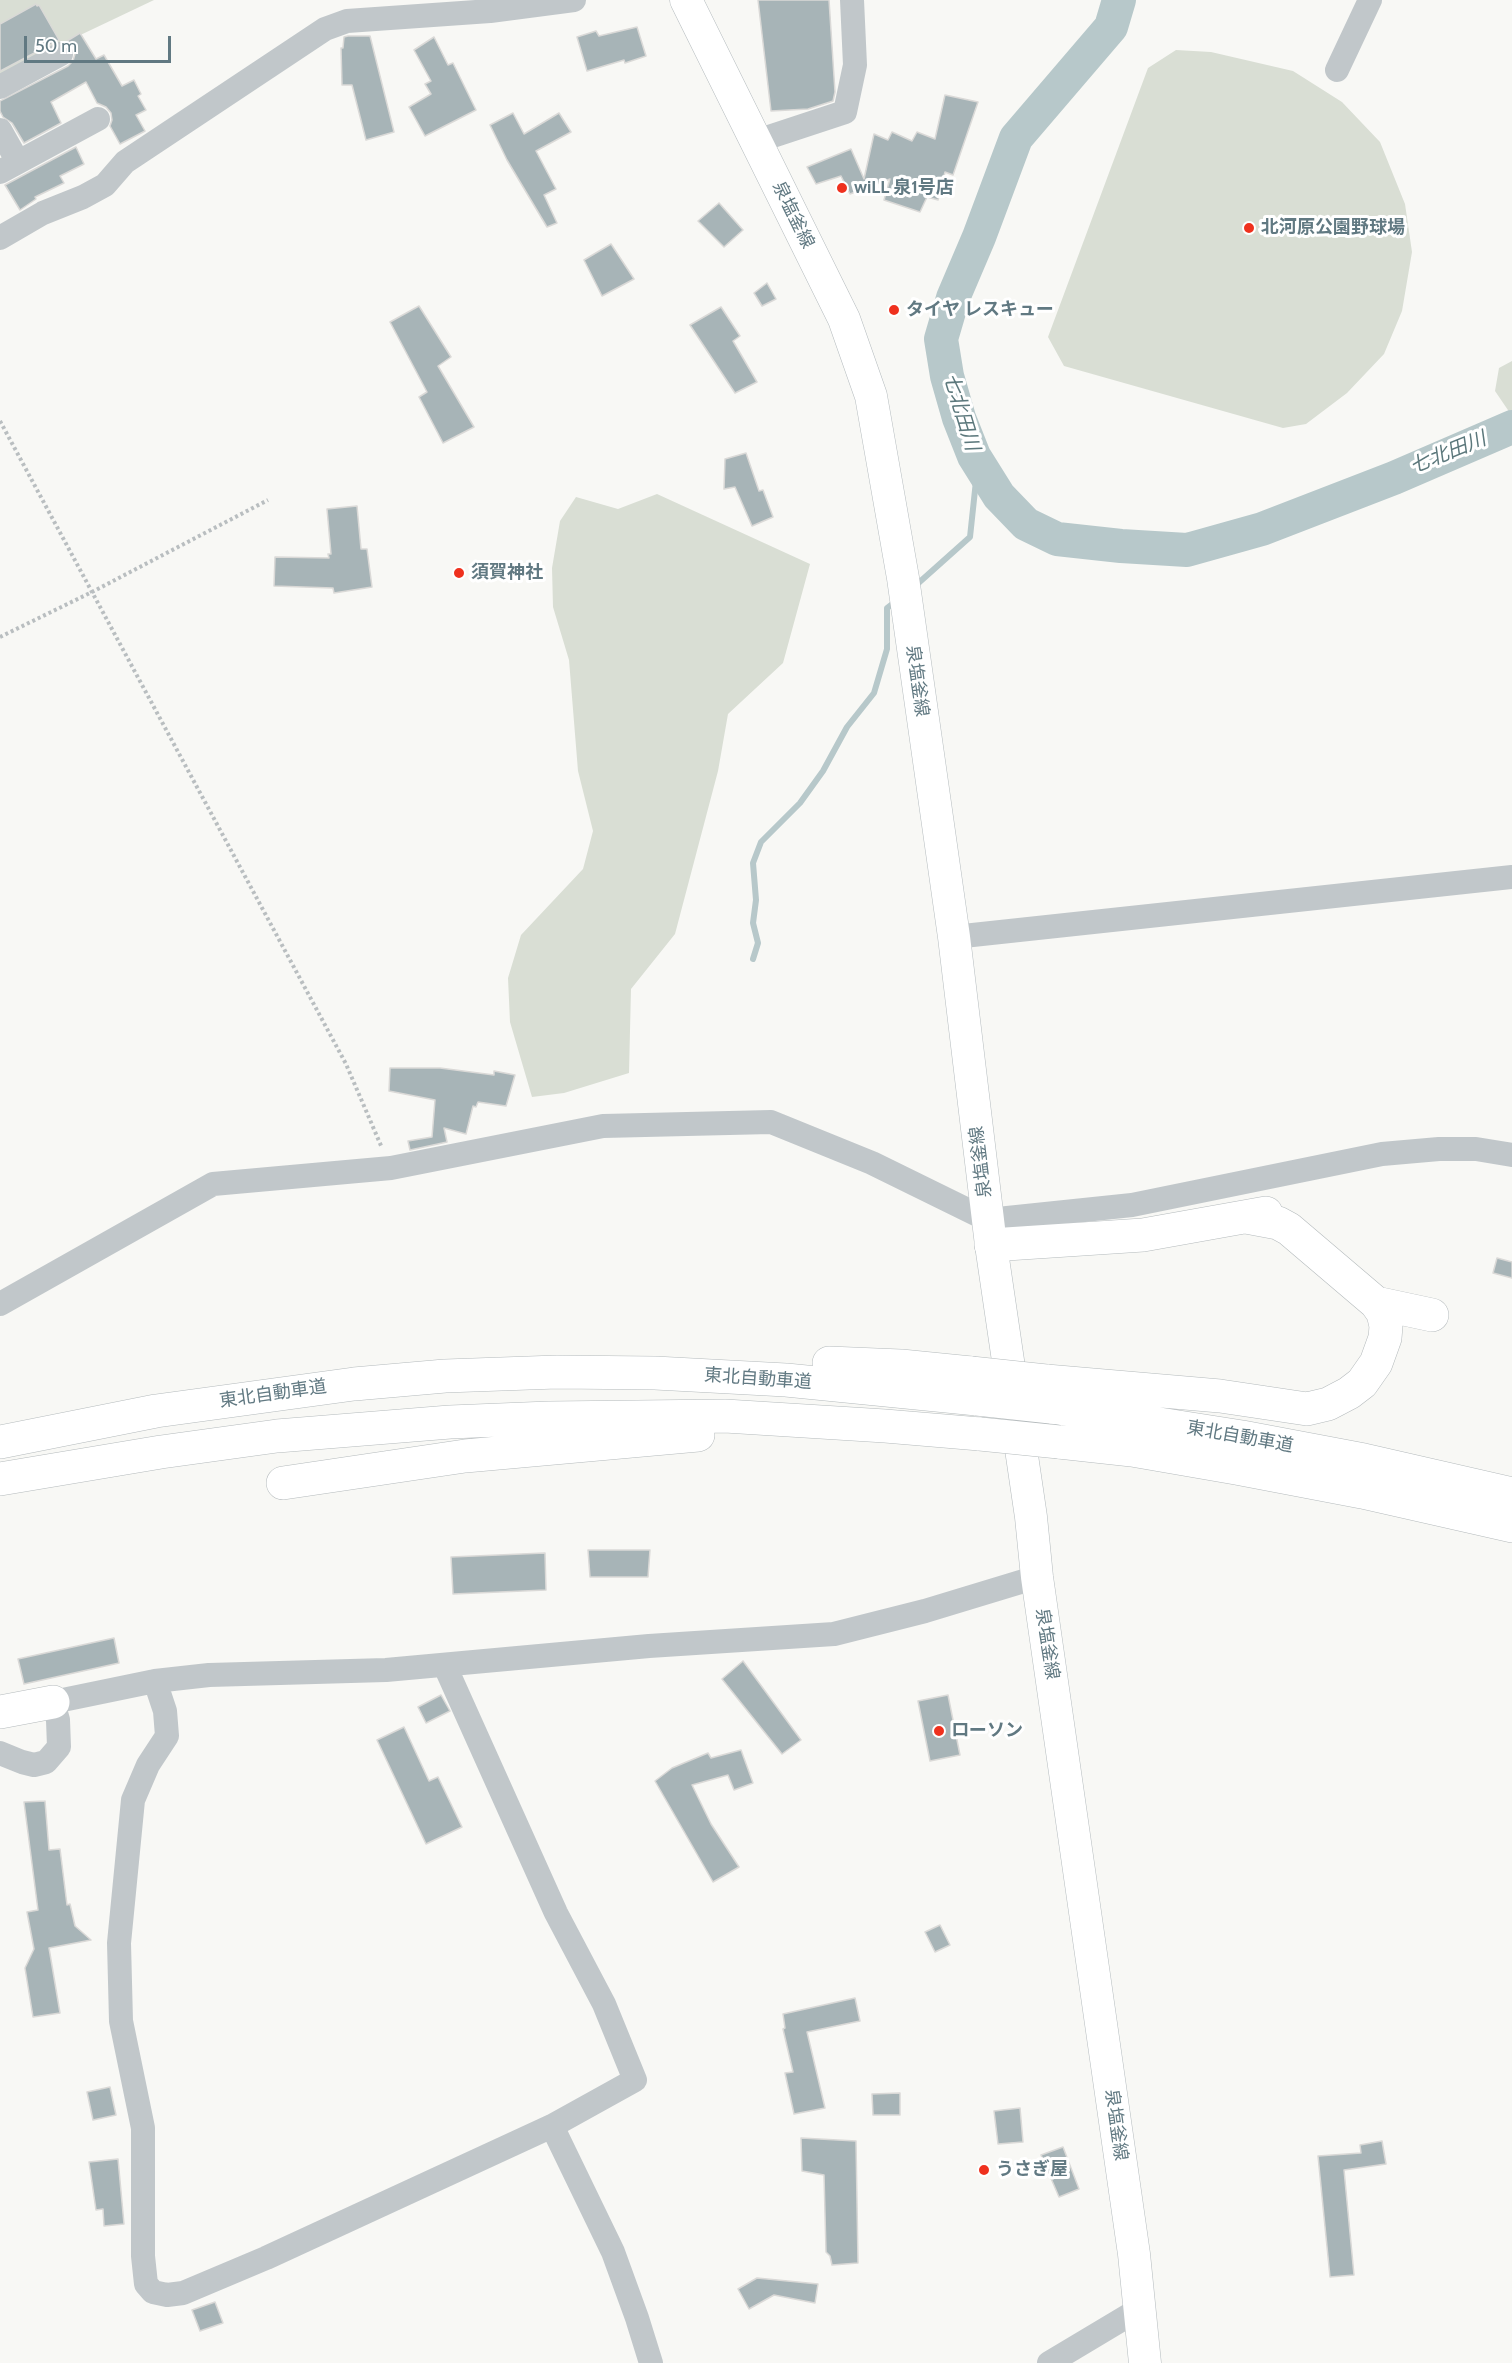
<!DOCTYPE html>
<meta charset="utf-8">
<style>
body{margin:0}
#map{position:relative;width:1512px;height:2363px;overflow:hidden;background:#f8f8f5;font-family:Cabin,sans-serif}
canvas{display:block}
.scale{position:absolute;left:24px;top:36px;width:147px;height:27px;box-sizing:border-box;border:3px solid #617982;border-top:0;padding-left:8px;font-size:18px;line-height:21px;white-space:nowrap;color:#617982;-webkit-text-stroke:4px #fff;paint-order:stroke}
</style>
<div id="map">
<canvas width="1512" height="2363"></canvas>
<div class="scale">50 m</div>
</div>
<script>
const ctx = document.querySelector('canvas').getContext('2d');
ctx.lineJoin = 'round';
function fill(path, color) {
  ctx.fillStyle = color;
  ctx.fill(path, 'evenodd');
}
function toPath(rows) {
  const path = new Path2D();
  for (const r of rows) {
    path.moveTo(r[0], r[1]);
    for (let i = 2; i < r.length; i += 2) path.lineTo(r[i], r[i + 1]);
  }
  return path;
}
function stroke(path, color, width, dash) {
  ctx.strokeStyle = color;
  ctx.lineWidth = width;
  ctx.lineCap = dash ? 'butt' : 'round';
  ctx.setLineDash(dash || []);
  ctx.stroke(path);
}
function write(font, color, halo, rows, align = 'center') {
  ctx.font = font + ' Cabin,"Noto Sans JP",sans-serif';
  ctx.lineWidth = 6;
  ctx.setLineDash([]);
  ctx.textBaseline = 'middle';
  ctx.strokeStyle = halo;
  ctx.fillStyle = color;
  for (const [text, x, y, turn = 0] of rows) {
    ctx.save();
    ctx.translate(x, y);
    ctx.rotate((+turn || 0) * Math.PI / 180);
    ctx.textAlign = isNaN(turn) ? turn : align;
    if (halo) ctx.strokeText(text, 0, 0);
    ctx.fillText(text, 0, 0);
    ctx.restore();
  }
}
const green = toPath([
 [0,0,154,0,72,39,0,82],
 [1176,50,1211,52,1293,71,1342,102,1380,142,1405,204,1412,252,1402,311,1384,354,1347,393,1306,424,1283,428,1064,366,1048,337,1148,68],
 [1512,361,1512,416,1495,391,1499,368],
 [657,494,810,564,783,663,728,714,718,771,675,934,631,989,629,1073,564,1093,532,1097,510,1022,508,978,521,935,583,869,593,831,578,771,569,660,553,607,552,568,560,521,576,497,618,509]
]);
const stream = toPath([
 [914,587,970,537,978,462],
 [753,959,758,943,753,923,756,900,753,863,761,842,800,803,823,771,847,727,874,693,887,649,887,608,896,601]
]);
const river = toPath([
 [1119,0,1111,27,1016,138,979,237,953,298,941,339,947,376,959,418,974,456,999,496,1026,524,1057,539,1121,546,1187,550,1262,529,1394,478,1512,427]
]);
const building = toPath([
 [758,0,829,0,835,92,833,101,808,109,771,111,758,0],
 [36,4,37,6,39,5,59,40,0,71,0,24,36,4],
 [637,27,646,56,625,63,624,60,587,71,577,37,596,31,599,36,637,27],
 [80,33,96,59,104,55,122,86,134,80,141,94,138,96,146,110,136,115,145,131,120,144,110,126,112,120,111,113,106,107,97,103,86,82,51,102,61,123,24,143,12,123,3,117,0,111,0,101,68,66,73,61,75,54,73,47,67,41,80,33],
 [348,36,370,36,394,132,366,140,352,85,342,85,341,48,343,48,344,37,348,36],
 [434,37,448,65,453,63,476,110,425,136,409,107,431,94,425,84,431,81,414,50,434,37],
 [945,95,978,102,953,175,945,172,938,200,927,197,920,212,884,200,890,179,850,194,841,176,816,184,807,167,851,149,864,179,874,134,888,140,892,132,912,141,917,132,935,139,945,95],
 [513,113,524,134,559,113,571,132,536,151,556,189,544,195,557,223,547,227,507,160,490,125,513,113],
 [76,147,84,164,60,176,64,183,35,197,36,199,20,210,5,185,76,147],
 [719,203,743,230,724,247,698,221,719,203],
 [611,244,634,279,602,296,584,260,611,244],
 [767,283,776,299,762,306,754,293,767,283],
 [419,306,451,357,438,366,474,427,443,443,419,397,427,392,390,322,419,306],
 [721,307,740,336,733,341,757,382,735,393,690,325,721,307],
 [746,453,759,491,763,490,773,517,752,526,735,487,724,489,725,459,746,453],
 [357,506,361,549,367,549,372,587,334,593,333,588,274,586,275,557,329,558,328,554,331,554,327,509,357,506],
 [390,1068,440,1068,494,1075,494,1071,515,1075,506,1106,478,1102,476,1107,473,1106,466,1134,444,1128,447,1142,410,1150,408,1141,432,1137,435,1100,389,1091,390,1068],
 [1497,1258,1512,1262,1512,1278,1493,1273,1497,1258],
 [588,1550,650,1550,648,1577,590,1577,588,1550],
 [545,1553,546,1590,453,1594,451,1557,545,1553],
 [114,1638,119,1663,24,1684,18,1659,114,1638],
 [743,1661,801,1740,782,1754,722,1679,743,1661],
 [441,1695,450,1711,426,1723,418,1707,441,1695],
 [948,1695,960,1755,930,1761,918,1701,948,1695],
 [404,1727,429,1781,438,1777,462,1827,426,1844,377,1740,404,1727],
 [741,1750,753,1783,734,1790,728,1775,692,1785,711,1824,739,1867,713,1882,655,1781,672,1768,708,1753,711,1758,741,1750],
 [45,1801,49,1850,60,1849,67,1905,70,1904,75,1926,91,1940,49,1948,60,2013,33,2017,25,1968,34,1949,27,1912,38,1910,24,1802,45,1801],
 [940,1925,950,1945,935,1952,925,1932,940,1925],
 [855,1998,860,2021,807,2032,825,2108,794,2114,785,2073,793,2072,783,2029,785,2028,783,2014,855,1998],
 [110,2087,116,2115,93,2120,87,2092,110,2087],
 [900,2093,900,2115,873,2115,872,2094,900,2093],
 [1020,2108,1023,2142,998,2144,994,2111,1020,2108],
 [801,2138,856,2141,858,2263,832,2265,830,2256,826,2252,824,2175,802,2171,801,2138],
 [1382,2141,1386,2164,1344,2170,1354,2275,1330,2277,1318,2156,1361,2153,1360,2145,1382,2141],
 [1063,2147,1079,2189,1059,2197,1041,2155,1063,2147],
 [118,2159,124,2224,104,2226,103,2209,96,2210,89,2162,118,2159],
 [757,2278,818,2284,815,2303,774,2295,749,2309,738,2289,757,2278],
 [215,2302,223,2323,200,2331,192,2310,215,2302]
]);
const path = toPath([
 [0,421,346,1064,382,1148],
 [0,637,92,592,268,500]
]);
const minor = toPath([
 [1337,70,1370,0],
 [0,87,61,54],
 [0,130,18,162],
 [757,141,845,112,855,65,852,0],
 [0,172,98,119],
 [0,238,43,213,83,197,105,185,125,162,325,29,347,21,490,11,574,0],
 [954,937,1512,877],
 [0,1304,213,1184,391,1168,603,1126,771,1122,872,1163,988,1220,1132,1205,1382,1154,1439,1149,1476,1149,1512,1155],
 [155,1681,165,1711,167,1736,148,1765,133,1800,119,1943,121,2021,143,2128,143,2256,146,2284,153,2292,167,2295,183,2293,266,2258,552,2126,635,2080,604,2004,556,1913,445,1666],
 [0,1753,22,1762,34,1765,46,1762,59,1747,58,1720,53,1702,155,1681,209,1675,386,1670,649,1646,834,1634,925,1611,1037,1577],
 [552,2126,613,2252,637,2318,651,2363],
 [1049,2363,1141,2308]
]);
const major = toPath([
 [686,0,844,319,871,396,903,578,954,937,991,1245,1031,1517,1037,1577,1134,2254,1145,2363]
]);
const highway = toPath([
 [991,1245,1143,1235,1266,1213],
 [1376,1303,1432,1315],
 [829,1363,901,1366,971,1373],
 [1046,1381,1220,1396,1307,1409,1328,1404,1349,1393,1362,1383,1376,1363,1385,1338,1386,1326,1383,1313,1376,1303,1289,1229,1278,1223,1246,1217],
 [1051,1407,1242,1437,1364,1460,1512,1494],
 [0,1442,156,1411,354,1384,445,1376,557,1372,655,1373,786,1380,977,1399],
 [1059,1442,1132,1450,1236,1468,1362,1492,1512,1526],
 [0,1479,161,1452,277,1436,450,1422,549,1418,725,1416,885,1426,980,1434],
 [283,1483,465,1456,698,1435],
 [0,1712,53,1702]
]);
const highwayBridge = toPath([
 [971,1373,1046,1381],
 [977,1399,1051,1407],
 [980,1434,1059,1442]
]);
const markers = [
 [842,188,6,"#ef311e"],
 [1249,228,6,"#ef311e"],
 [894,310,6,"#ef311e"],
 [459,573,6,"#ef311e"],
 [939,1731,6,"#ef311e"],
 [984,2170,6,"#ef311e"]
];
const poiNames = [
 ["wiLL 泉1号店",854,188],
 ["北河原公園野球場",1261,228],
 ["タイヤ レスキュー",906,310],
 ["須賀神社",471,573],
 ["ローソン",951,1731],
 ["うさぎ屋",996,2170]
];
const streetNames = [
 ["泉塩釜線",793,215,64],
 ["泉塩釜線",917,681,82],
 ["泉塩釜線",981,1162,-97],
 ["東北自動車道",758,1379,4],
 ["東北自動車道",273,1394,-8],
 ["東北自動車道",1240,1437,10],
 ["泉塩釜線",1047,1644,81],
 ["泉塩釜線",1116,2125,82]
];
const waterNames = [
 ["七北田川",961,412,73],
 ["七北田川",1448,453,-22]
];
fill(green, '#d9ded4');
stroke(stream, '#b7c8ca', 6);
stroke(river, '#b7c8ca', 34);
fill(building, '#a7b4b7');
stroke(building, '#dad9d7', 1.5);
stroke(major, '#b4bbbe', 33);
stroke(highway, '#b4babc', 34);
stroke(path, '#b9bec0', 4, [3, 3]);
stroke(minor, '#c1c7ca', 24);
stroke(major, '#fff', 32);
stroke(highway, '#fff', 33);
stroke(highwayBridge, '#b4babc', 34, []);
stroke(highwayBridge, '#fff', 33);
for (const [x, y, r, color] of markers) {
  const dot = new Path2D();
  dot.arc(x, y, r, 0, 2 * Math.PI);
  ctx.fillStyle = color;
  ctx.fill(dot);
  stroke(dot, '#fff', 2);
}
write('bold 18px', '#617982', '#fff', poiNames, 'left');
write('18px', '#617982', '#fff', streetNames);
write('italic 20px', '#5c787c', '#fff', waterNames);
</script>
